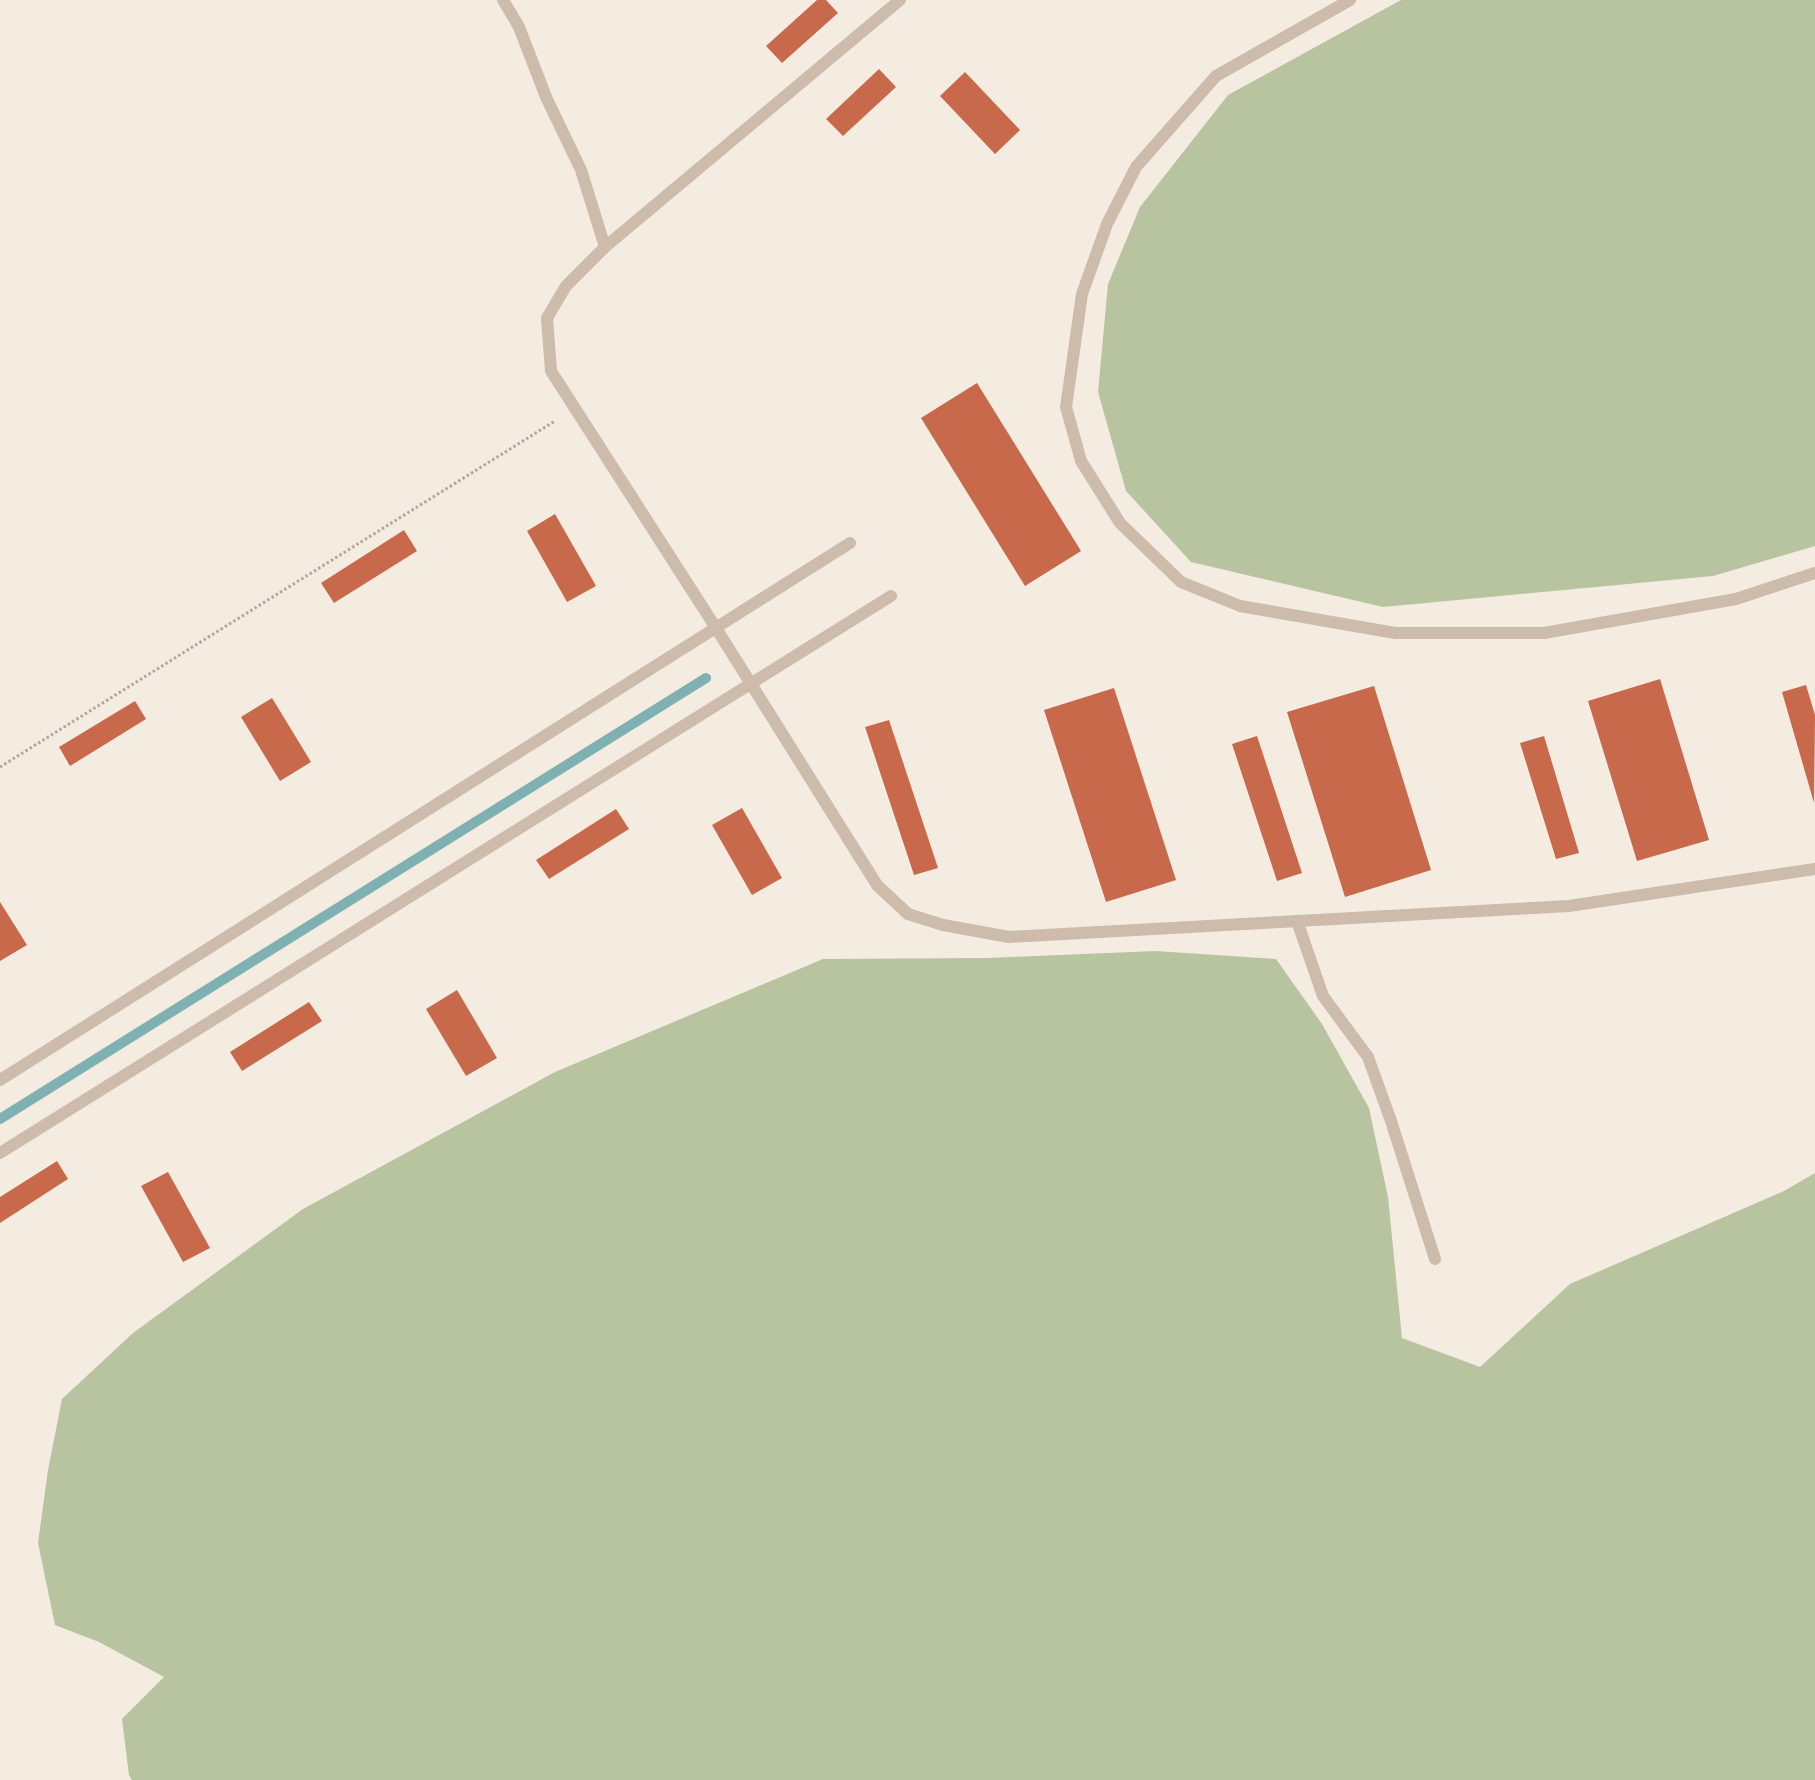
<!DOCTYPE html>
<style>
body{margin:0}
canvas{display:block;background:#f4ebe1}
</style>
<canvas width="1815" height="1780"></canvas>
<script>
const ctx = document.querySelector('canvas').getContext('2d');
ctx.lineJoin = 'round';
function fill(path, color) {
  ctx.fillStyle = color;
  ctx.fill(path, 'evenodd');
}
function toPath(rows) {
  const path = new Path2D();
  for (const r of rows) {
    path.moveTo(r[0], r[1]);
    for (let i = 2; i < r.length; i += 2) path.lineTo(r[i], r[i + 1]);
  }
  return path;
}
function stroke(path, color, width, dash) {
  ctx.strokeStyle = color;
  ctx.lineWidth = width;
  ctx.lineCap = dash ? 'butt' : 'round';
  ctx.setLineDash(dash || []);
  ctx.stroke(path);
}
const green = toPath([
 [1401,0,1815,0,1815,546,1713,576,1383,607,1191,562,1126,491,1098,392,1108,284,1140,207,1228,95],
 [1156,951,1276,959,1322,1024,1369,1108,1388,1197,1402,1338,1480,1367,1570,1284,1784,1191,1815,1173,1815,1780,132,1780,129,1775,122,1719,164,1677,99,1642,55,1625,38,1543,48,1470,62,1399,133,1333,303,1209,555,1072,823,959,987,958]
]);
const stream = toPath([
 [0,1119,706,678]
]);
const building = toPath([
 [817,0,826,0,838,13,782,63,766,46],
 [879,69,896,87,843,136,826,119],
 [965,72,1020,130,995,154,940,96],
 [977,383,1081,551,1025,586,921,418],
 [555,514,596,586,567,602,527,531],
 [404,530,417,551,334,603,321,583],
 [1660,679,1709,840,1637,861,1588,701],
 [1806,685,1815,715,1814,803,1782,692],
 [1374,686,1431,870,1345,897,1287,712],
 [1114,688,1176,880,1106,902,1044,710],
 [272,698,311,762,280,781,241,717],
 [135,701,146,719,70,766,59,747],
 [889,720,938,868,914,875,865,727],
 [1257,736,1302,873,1277,881,1232,744],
 [1544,736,1579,853,1556,859,1520,743],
 [742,808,782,878,752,895,712,825],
 [616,809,629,829,549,879,536,860],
 [0,902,27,945,0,961],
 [457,990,497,1058,466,1076,426,1009],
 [309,1002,322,1021,242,1071,230,1052],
 [57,1161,68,1179,0,1223,0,1197],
 [168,1172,210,1248,183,1262,141,1186]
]);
const path = toPath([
 [0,767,555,421]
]);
const service = toPath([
 [503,0,519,27,546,97,581,170,605,247]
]);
const minor = toPath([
 [900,0,605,247,566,286,547,318,551,371,716,628,877,885,908,914,943,925,1009,937,1569,906,1815,869],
 [1350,0,1216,76,1136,167,1107,224,1082,294,1066,407,1081,461,1120,523,1181,582,1240,606,1395,633,1544,633,1736,599,1815,573],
 [1297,921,1323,996,1368,1057,1391,1121,1435,1259],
 [0,1080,850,543],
 [0,1153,891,596]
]);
fill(green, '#b8c4a0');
stroke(stream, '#7fb0b2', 10);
fill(building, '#c8694b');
stroke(path, '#b9a596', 3, [2.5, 2.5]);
stroke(service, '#cdbbac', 12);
stroke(minor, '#cdbbac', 12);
</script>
